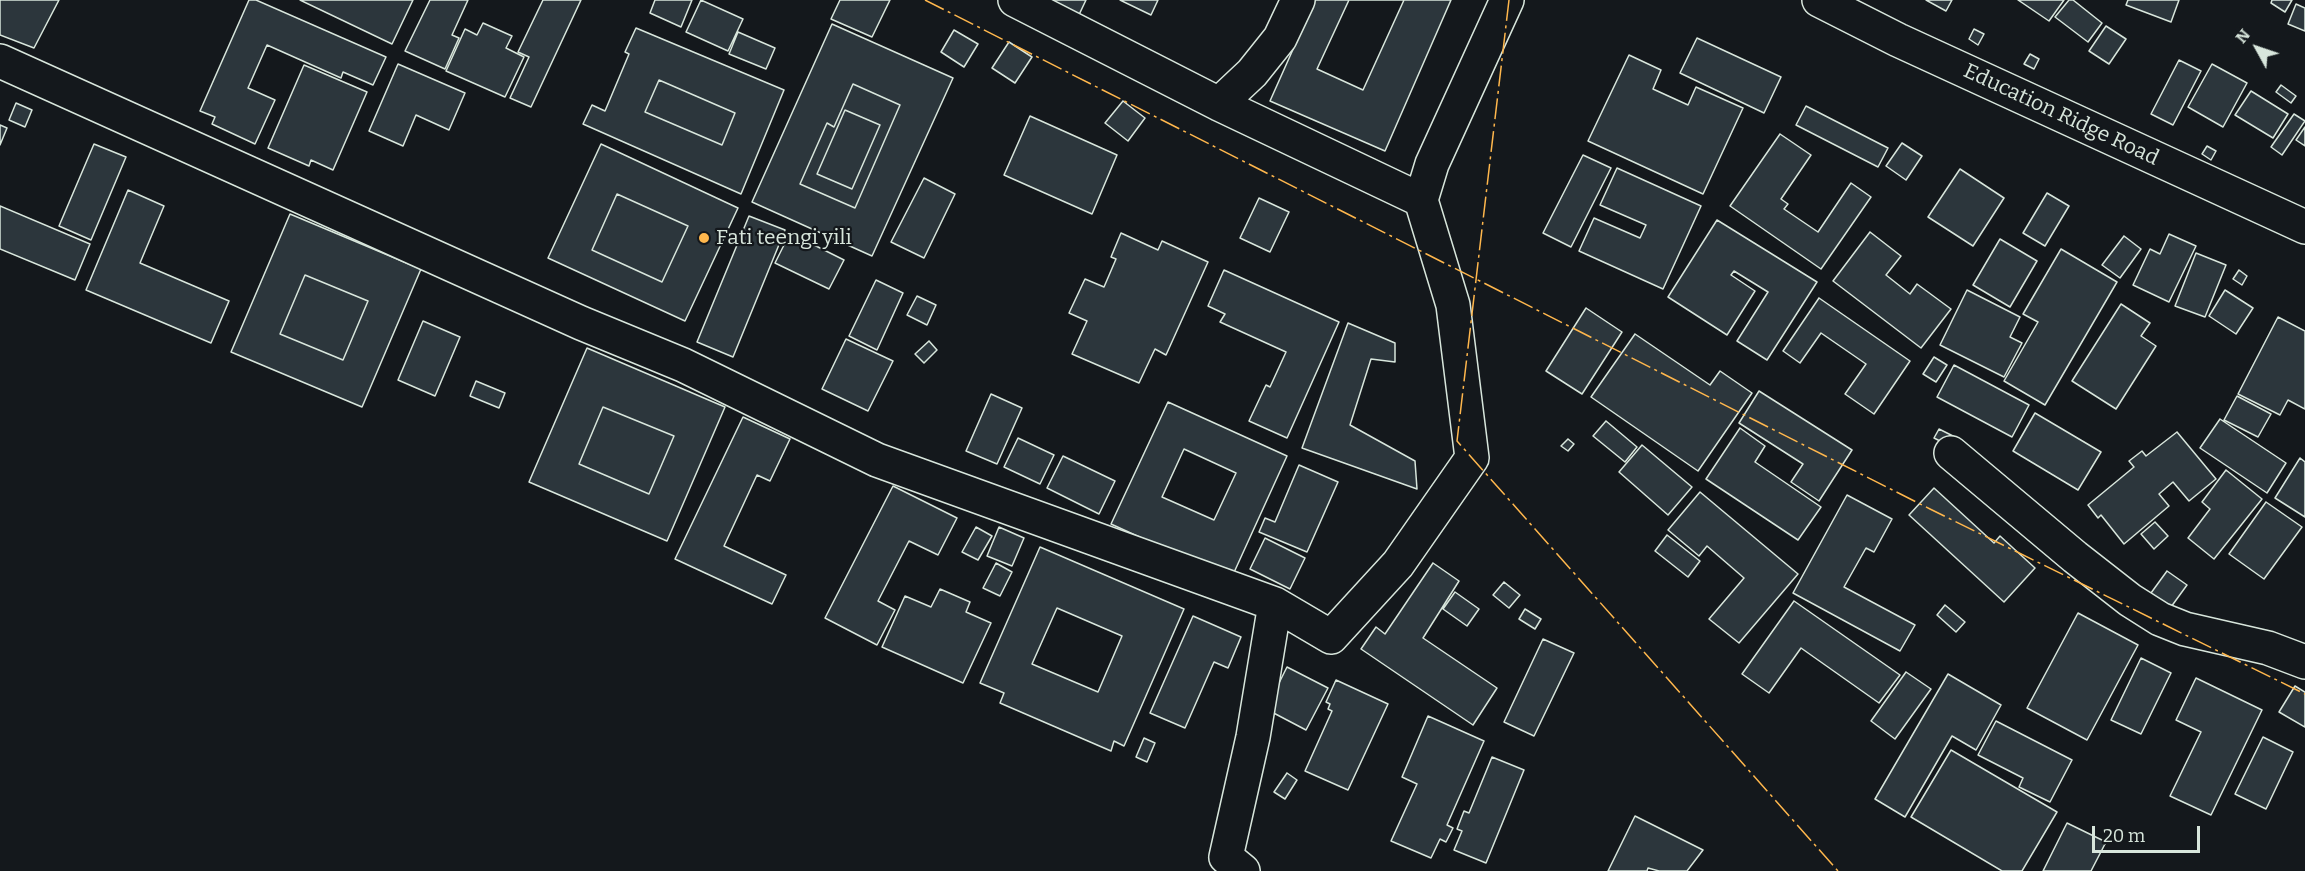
<!DOCTYPE html>
<style>
body{margin:0}
#map{position:relative;width:2305px;height:871px;overflow:hidden;background:#14181c;font-family:Bitter,serif}
canvas{display:block}
.north{position:absolute;left:2227px;top:18px;width:60px;height:60px;-webkit-text-stroke:4px #14181c;paint-order:stroke;rotate:310deg;font-size:16px;font-weight:700;line-height:24px;text-align:center;color:#d8e6dc}
.north::after{content:'';display:block;margin:auto;width:21px;height:27px;background:#d8e6dc;clip-path:polygon(50% 0,100% 100%,50% 72%,0 100%)}
.scale{position:absolute;left:2092px;top:826px;width:108px;height:27px;box-sizing:border-box;border:3px solid #d8e6dc;border-top:0;padding-left:8px;font-size:18px;line-height:21px;white-space:nowrap;color:#d8e6dc;-webkit-text-stroke:4px #14181c;paint-order:stroke}
</style>
<div id="map">
<canvas width="2305" height="871"></canvas>
<div class="north">N</div>
<div class="scale">20 m</div>
</div>
<script>
const ctx = document.querySelector('canvas').getContext('2d');
ctx.lineJoin = 'round';
function fill(path, color) {
  ctx.fillStyle = color;
  ctx.fill(path, 'evenodd');
}
function toPath(rows) {
  const path = new Path2D();
  for (const r of rows) {
    path.moveTo(r[0], r[1]);
    for (let i = 2; i < r.length; i += 2) path.lineTo(r[i], r[i + 1]);
  }
  return path;
}
function stroke(path, color, width, dash) {
  ctx.strokeStyle = color;
  ctx.lineWidth = width;
  ctx.lineCap = dash ? 'butt' : 'round';
  ctx.setLineDash(dash || []);
  ctx.stroke(path);
}
function write(font, color, halo, rows, align = 'center') {
  ctx.font = font + ' Bitter,serif';
  ctx.lineWidth = 4.5;
  ctx.setLineDash([]);
  ctx.textBaseline = 'middle';
  ctx.strokeStyle = halo;
  ctx.fillStyle = color;
  for (const [text, x, y, turn = 0] of rows) {
    ctx.save();
    ctx.translate(x, y);
    ctx.rotate((+turn || 0) * Math.PI / 180);
    ctx.textAlign = isNaN(turn) ? turn : align;
    if (halo) ctx.strokeText(text, 0, 0);
    ctx.fillText(text, 0, 0);
    ctx.restore();
  }
}
const building = toPath([
 [0,0,59,0,34,48,0,35,0,0],
 [249,0,256,0,386,57,373,85,343,72,341,78,267,45,248,88,275,100,255,144,212,124,215,117,200,111,249,0],
 [300,0,413,0,392,44,300,0],
 [430,0,468,0,452,35,459,38,445,69,405,51,430,0],
 [543,0,581,0,531,107,510,98,529,57,518,52,543,0],
 [655,0,692,0,681,27,650,13,655,0],
 [701,0,743,19,728,51,686,32,701,0],
 [840,0,890,0,872,37,831,19,840,0],
 [1051,0,1086,0,1077,19,1051,0],
 [1120,0,1158,0,1151,15,1120,0],
 [1315,0,1451,0,1385,151,1270,101,1315,0],
 [1349,0,1404,0,1363,90,1317,69,1349,0],
 [1926,0,1952,0,1946,11,1926,0],
 [2018,0,2064,0,2049,21,2018,0],
 [2069,0,2073,0,2102,23,2088,42,2055,17,2069,0],
 [2128,0,2179,0,2171,22,2126,5,2128,0],
 [2272,0,2292,0,2285,12,2271,3,2272,0],
 [2296,4,2305,8,2305,31,2288,24,2296,4],
 [483,23,512,36,506,48,524,57,505,97,446,71,465,29,477,35,483,23],
 [832,24,953,78,872,256,752,202,832,24],
 [853,84,900,105,855,208,800,184,827,123,834,127,853,84],
 [2106,26,2126,39,2109,64,2089,51,2106,26],
 [636,28,784,90,741,194,583,124,592,105,605,111,629,54,625,52,636,28],
 [659,80,735,113,722,145,645,112,659,80],
 [1974,29,1984,34,1978,45,1969,39,1974,29],
 [954,30,978,44,964,67,941,52,954,30],
 [738,32,775,48,766,69,729,54,738,32],
 [1697,38,1781,77,1764,113,1680,73,1697,38],
 [1009,42,1032,57,1015,83,992,68,1009,42],
 [2030,54,2039,59,2034,69,2024,64,2030,54],
 [1629,55,1661,70,1653,89,1688,105,1696,87,1743,108,1703,194,1588,141,1629,55],
 [2179,60,2201,71,2173,125,2151,114,2179,60],
 [398,64,465,93,449,130,416,115,403,146,369,131,398,64],
 [2212,64,2247,83,2223,127,2188,107,2212,64],
 [304,65,367,92,333,170,311,160,309,166,268,148,304,65],
 [659,80,735,113,722,145,645,112,659,80],
 [853,84,900,105,855,208,800,184,827,123,834,127,853,84],
 [845,110,880,125,852,189,817,174,845,110],
 [2281,85,2296,96,2291,103,2276,92,2281,85],
 [2251,91,2288,114,2273,138,2235,115,2251,91],
 [1123,101,1145,118,1128,141,1105,123,1123,101],
 [16,103,32,110,25,127,9,120,16,103],
 [1806,106,1888,148,1878,167,1796,125,1806,106],
 [845,110,880,125,852,189,817,174,845,110],
 [2294,114,2305,121,2282,155,2271,147,2294,114],
 [1030,116,1117,155,1092,214,1004,175,1030,116],
 [0,125,7,128,0,145,0,125],
 [2305,127,2305,146,2296,140,2305,127],
 [1780,134,1811,155,1781,199,1788,204,1784,209,1818,232,1851,183,1871,197,1821,269,1730,206,1780,134],
 [1902,143,1922,156,1906,180,1886,166,1902,143],
 [94,144,126,157,91,240,59,226,94,144],
 [601,144,738,208,685,321,548,258,601,144],
 [617,194,688,226,662,282,592,250,617,194],
 [2207,146,2216,151,2211,160,2202,154,2207,146],
 [1583,155,1611,168,1571,247,1543,233,1583,155],
 [1617,168,1701,206,1663,289,1579,251,1594,218,1640,238,1646,225,1600,205,1617,168],
 [1960,169,2004,198,1973,246,1928,217,1960,169],
 [924,178,955,194,924,258,891,242,924,178],
 [128,190,164,206,140,263,229,301,211,343,86,290,128,190],
 [2047,193,2069,206,2045,246,2023,233,2047,193],
 [617,194,688,226,662,282,592,250,617,194],
 [1259,198,1289,212,1270,252,1240,238,1259,198],
 [0,206,90,244,75,280,0,249,0,206],
 [290,214,421,269,362,407,231,352,290,214],
 [305,275,368,301,343,360,280,334,305,275],
 [749,216,785,230,733,357,697,342,749,216],
 [1717,220,1817,282,1767,360,1737,341,1768,292,1734,271,1731,275,1755,291,1727,335,1668,297,1717,220],
 [1870,232,1901,256,1886,275,1910,294,1917,284,1951,309,1921,348,1833,281,1870,232],
 [790,233,844,260,829,289,775,263,790,233],
 [1121,233,1158,250,1162,241,1208,262,1166,355,1155,349,1139,383,1072,354,1087,321,1069,313,1085,279,1104,287,1116,259,1111,257,1121,233],
 [2169,234,2196,246,2169,302,2133,285,2150,249,2160,254,2169,234],
 [2124,236,2141,249,2120,278,2102,265,2124,236],
 [2000,239,2037,261,2010,307,1973,285,2000,239],
 [2061,249,2117,282,2045,405,2004,381,2038,322,2023,314,2061,249],
 [2196,253,2226,265,2205,317,2175,306,2196,253],
 [1224,270,1339,322,1287,438,1249,421,1266,385,1270,387,1286,352,1220,322,1225,314,1208,306,1224,270],
 [2239,270,2247,276,2242,285,2233,279,2239,270],
 [305,275,368,301,343,360,280,334,305,275],
 [876,280,903,293,877,350,849,336,876,280],
 [1967,290,2020,317,2010,337,2022,343,2004,377,1940,345,1967,290],
 [2225,290,2253,308,2236,334,2209,316,2225,290],
 [917,296,936,305,927,325,907,315,917,296],
 [1819,298,1910,361,1874,414,1845,394,1866,364,1821,333,1800,363,1783,351,1819,298],
 [2121,304,2150,323,2141,336,2156,346,2116,409,2072,381,2121,304],
 [1586,308,1622,332,1582,394,1546,371,1586,308],
 [2278,317,2305,331,2305,409,2288,400,2280,415,2238,394,2278,317],
 [423,321,460,337,435,396,398,380,423,321],
 [1348,323,1395,343,1395,362,1371,359,1350,425,1415,461,1417,489,1302,448,1348,323],
 [1635,334,1710,385,1720,371,1752,393,1698,471,1591,397,1635,334],
 [846,339,893,361,868,411,822,389,846,339],
 [929,341,937,350,924,363,915,354,929,341],
 [587,348,725,407,667,541,529,482,587,348],
 [603,407,674,436,649,494,579,464,603,407],
 [1934,357,1947,365,1936,382,1923,374,1934,357],
 [1954,365,2029,405,2012,437,1937,397,1954,365],
 [476,381,505,393,499,408,470,396,476,381],
 [1759,391,1852,450,1819,501,1791,482,1803,464,1739,423,1759,391],
 [991,394,1022,408,997,464,966,451,991,394],
 [2237,396,2271,414,2258,437,2224,420,2237,396],
 [1168,402,1287,456,1231,579,1111,524,1168,402],
 [1184,449,1236,473,1214,520,1162,497,1184,449],
 [603,407,674,436,649,494,579,464,603,407],
 [2035,413,2101,452,2078,490,2013,451,2035,413],
 [743,417,790,439,770,481,757,475,724,546,786,575,772,604,675,559,743,417],
 [2220,419,2286,463,2267,493,2200,448,2220,419],
 [1606,421,1637,447,1625,462,1593,436,1606,421],
 [1740,428,1765,446,1755,462,1821,507,1798,540,1706,479,1740,428],
 [1939,429,1959,439,1954,448,1934,438,1939,429],
 [2177,432,2216,479,2189,501,2173,482,2159,494,2169,506,2124,544,2101,515,2098,518,2088,505,2134,467,2129,461,2142,451,2146,456,2177,432],
 [1018,438,1054,455,1040,484,1004,467,1018,438],
 [1568,439,1574,444,1568,451,1561,446,1568,439],
 [1642,445,1692,487,1668,515,1619,472,1642,445],
 [1063,456,1115,481,1099,514,1047,488,1063,456],
 [2300,458,2305,462,2305,517,2275,498,2300,458],
 [1299,465,1338,482,1307,552,1259,532,1265,518,1275,522,1299,465],
 [2226,470,2262,499,2214,559,2188,538,2210,509,2202,502,2226,470],
 [893,486,957,518,938,555,909,541,878,601,895,610,877,645,825,618,893,486],
 [1934,488,1994,543,2000,536,2035,568,2004,602,1909,515,1934,488],
 [1700,492,1798,574,1739,643,1709,619,1744,578,1707,546,1699,556,1668,530,1700,492],
 [1847,495,1892,519,1874,552,1866,548,1844,587,1915,625,1900,651,1793,593,1847,495],
 [2266,502,2302,527,2264,579,2229,554,2266,502],
 [2155,522,2168,536,2154,549,2141,534,2155,522],
 [976,527,992,536,978,560,962,552,976,527],
 [999,527,1024,538,1012,566,987,556,999,527],
 [1667,535,1700,561,1688,577,1655,551,1667,535],
 [1265,538,1305,558,1290,589,1250,569,1265,538],
 [1040,547,1184,609,1124,746,1114,741,1111,751,1000,703,1004,693,980,683,1040,547],
 [1057,608,1122,636,1098,692,1032,664,1057,608],
 [996,563,1012,572,1000,596,983,588,996,563],
 [1433,563,1459,581,1423,638,1497,688,1473,725,1361,649,1376,627,1385,634,1433,563],
 [2167,571,2187,585,2163,618,2143,604,2167,571],
 [1504,582,1520,595,1509,608,1493,595,1504,582],
 [940,589,970,602,966,612,991,623,963,683,882,647,905,596,931,607,940,589],
 [1455,592,1479,609,1467,626,1443,609,1455,592],
 [1794,601,1900,675,1879,703,1801,648,1769,693,1742,674,1794,601],
 [1945,605,1965,622,1956,632,1937,615,1945,605],
 [1525,609,1541,619,1535,629,1519,619,1525,609],
 [2078,613,2138,645,2087,740,2027,708,2078,613],
 [1193,616,1241,637,1228,668,1214,662,1185,728,1150,713,1193,616],
 [1543,639,1574,653,1534,736,1504,722,1543,639],
 [2141,658,2171,673,2141,734,2111,720,2141,658],
 [1287,667,1328,688,1306,730,1266,709,1287,667],
 [1906,672,1931,689,1895,739,1871,721,1906,672],
 [1948,674,2001,705,1976,750,1952,736,1905,817,1875,799,1948,674],
 [2196,678,2262,710,2211,815,2170,796,2201,732,2176,720,2196,678],
 [1336,680,1388,704,1348,790,1305,771,1332,711,1328,709,1330,704,1326,702,1336,680],
 [2295,686,2305,692,2305,727,2279,712,2295,686],
 [1428,716,1484,741,1447,825,1453,828,1446,842,1440,839,1431,858,1391,841,1417,784,1402,777,1428,716],
 [1996,721,2072,760,2050,802,2019,787,2023,778,1978,755,1996,721],
 [2263,737,2293,752,2266,809,2235,794,2263,737],
 [1144,738,1155,743,1147,762,1136,757,1144,738],
 [1951,750,2057,812,2022,871,2002,871,1911,817,1951,750],
 [1492,757,1524,770,1486,863,1454,850,1462,831,1457,829,1464,811,1469,813,1492,757],
 [1287,773,1297,780,1285,799,1274,792,1287,773],
 [1635,816,1703,850,1687,871,1659,871,1648,868,1647,871,1608,871,1635,816],
 [2067,823,2106,842,2091,871,2043,871,2067,823]
]);
const minor = toPath([
 [1015,0,1219,104,1421,200],
 [0,61,581,323,683,365,877,460,1275,604,1331,637,1398,564,1472,458,1453,305,1421,200,1432,164,1507,0],
 [1219,104,1252,73,1280,38,1298,0],
 [1951,453,2075,557,2130,600,2160,619,2185,629,2268,648,2305,662],
 [1243,871,1226,857,1253,737,1275,604]
]);
const major = toPath([
 [1819,0,1898,40,2305,227]
]);
const power = toPath([
 [925,0,1930,509,2305,694],
 [1509,0,1457,441,1838,871]
]);
const markers = [
 [704,238,6,"#ffb74d"]
];
const streetNames = [
 ["Education Ridge Road",2061,115,25]
];
const poiNames = [
 ["Fati teengi yili",716,238]
];
fill(building, '#2c363c');
stroke(building, '#d8e6dc', 1.5);
stroke(minor, '#d8e6dc', 36);
stroke(major, '#d8e6dc', 36);
stroke(minor, '#14181c', 33);
stroke(major, '#14181c', 33);
stroke(power, '#ffb74d', 1.5, [21, 4.5, 3, 4.5]);
for (const [x, y, r, color] of markers) {
  const dot = new Path2D();
  dot.arc(x, y, r, 0, 2 * Math.PI);
  ctx.fillStyle = color;
  ctx.fill(dot);
  stroke(dot, '#14181c', 2);
}
write('21px', '#d8e6dc', '#14181c', streetNames);
write('21px', '#d8e6dc', '#14181c', poiNames, 'left');
</script>
